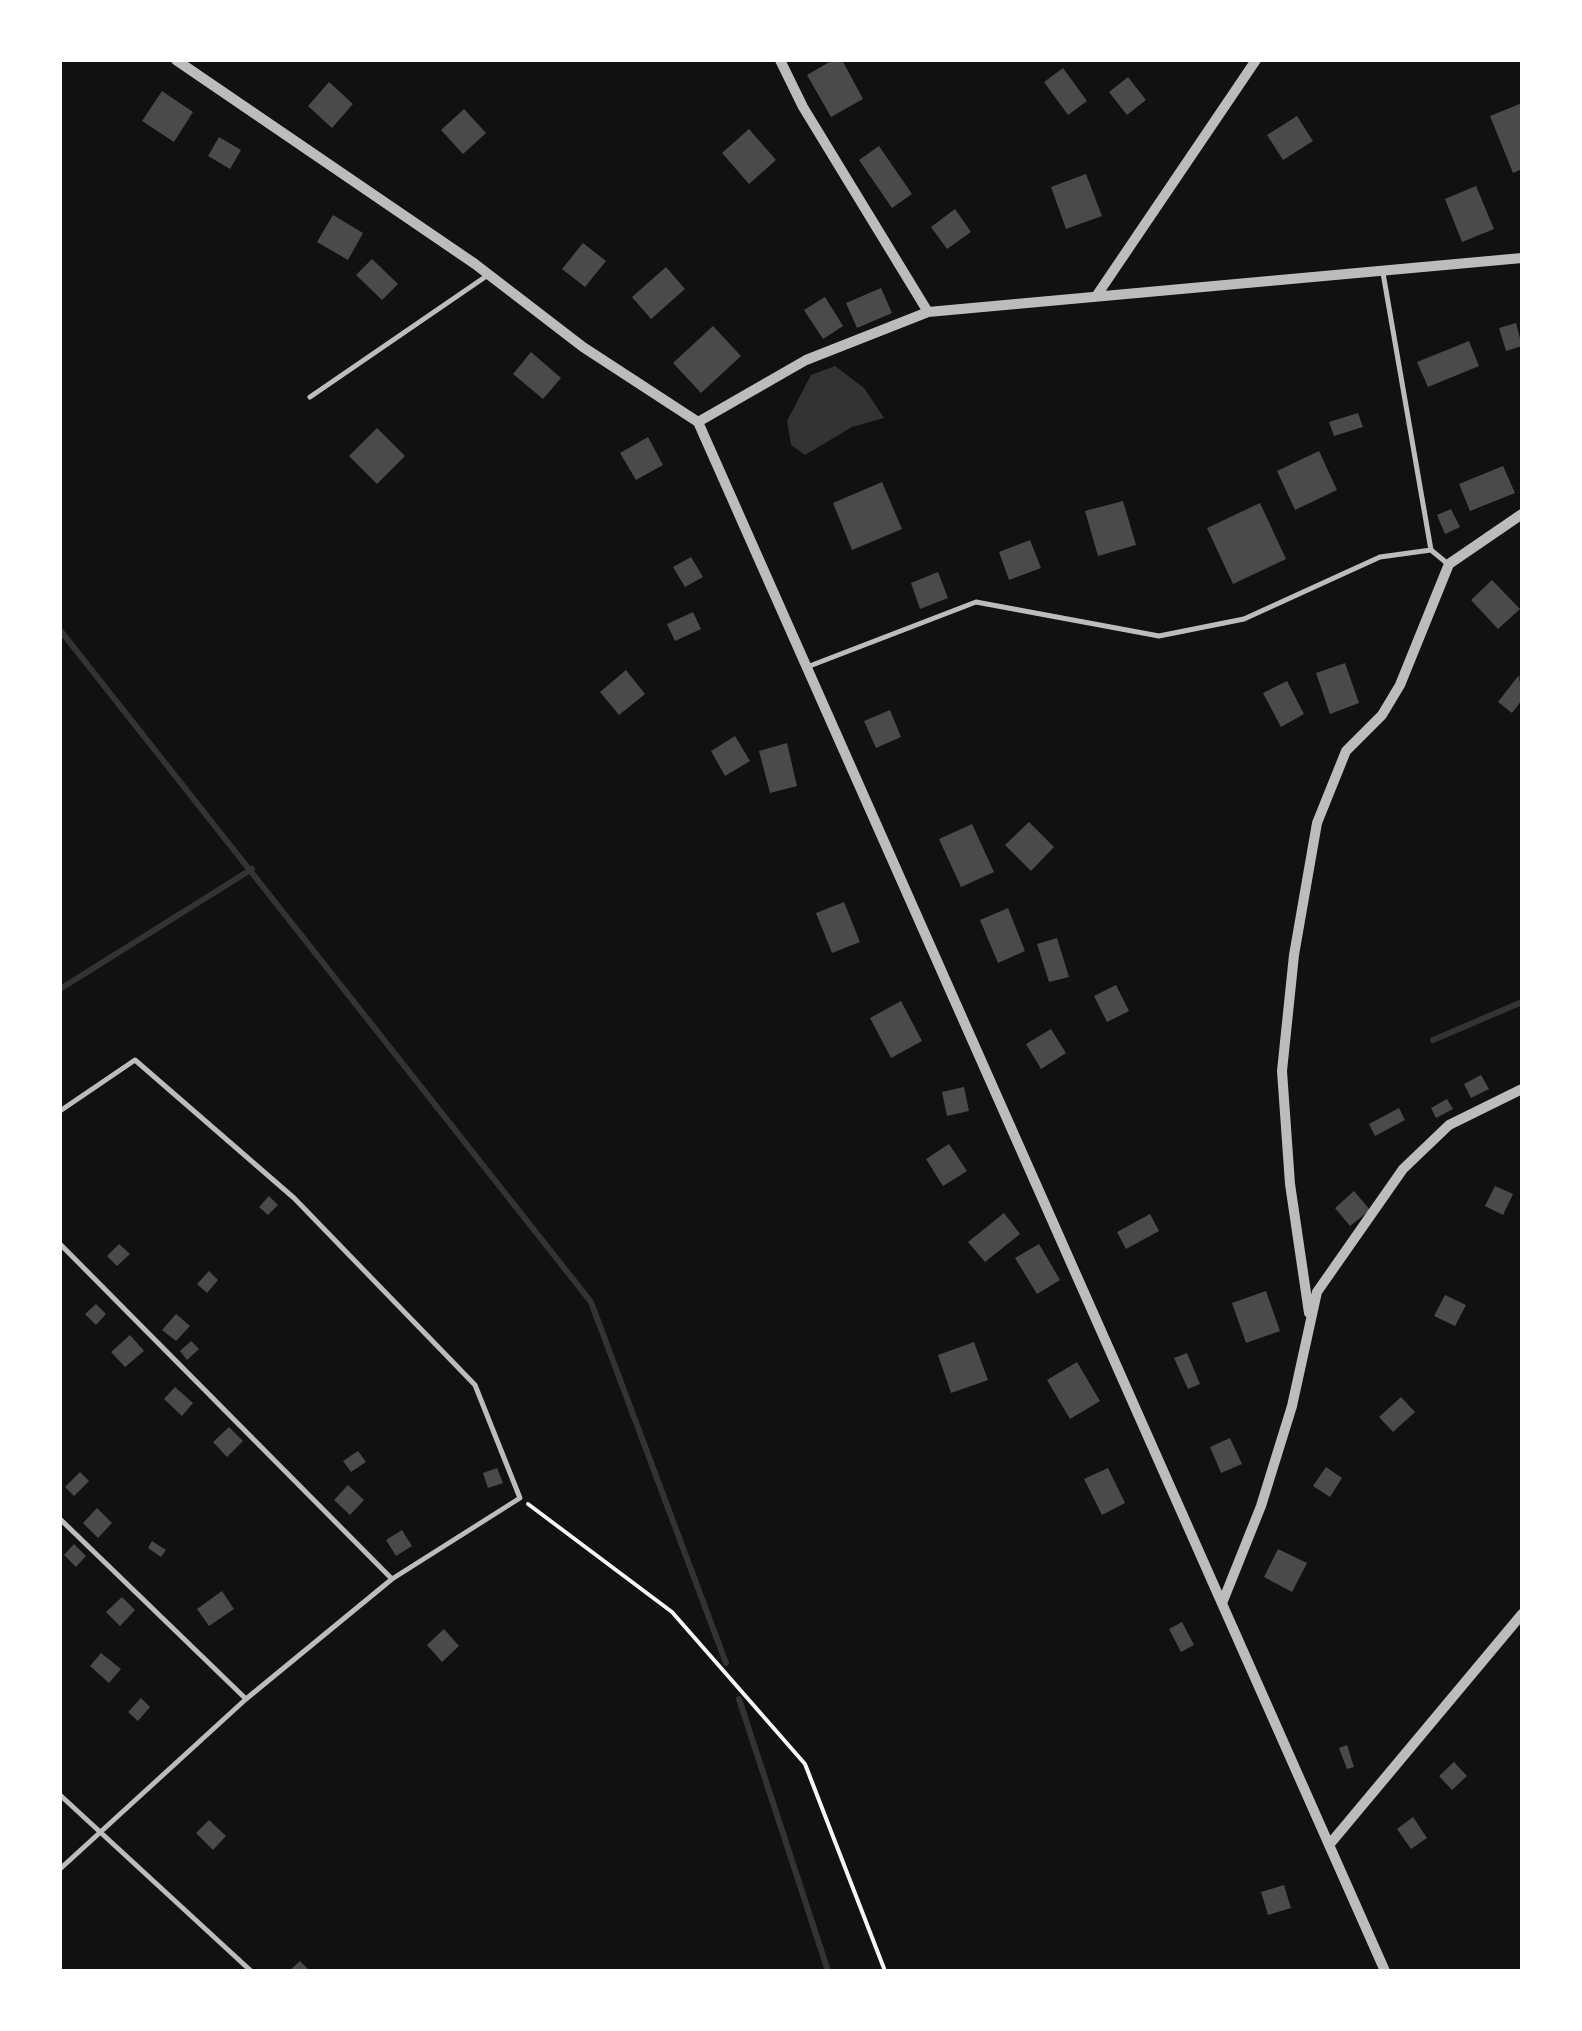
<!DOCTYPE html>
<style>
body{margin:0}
#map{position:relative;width:1582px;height:2031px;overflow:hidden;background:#111;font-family:"Nunito Sans",sans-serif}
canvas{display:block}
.frame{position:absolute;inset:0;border:62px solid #fff;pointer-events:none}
</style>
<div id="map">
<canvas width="1582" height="2031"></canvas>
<div class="frame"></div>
</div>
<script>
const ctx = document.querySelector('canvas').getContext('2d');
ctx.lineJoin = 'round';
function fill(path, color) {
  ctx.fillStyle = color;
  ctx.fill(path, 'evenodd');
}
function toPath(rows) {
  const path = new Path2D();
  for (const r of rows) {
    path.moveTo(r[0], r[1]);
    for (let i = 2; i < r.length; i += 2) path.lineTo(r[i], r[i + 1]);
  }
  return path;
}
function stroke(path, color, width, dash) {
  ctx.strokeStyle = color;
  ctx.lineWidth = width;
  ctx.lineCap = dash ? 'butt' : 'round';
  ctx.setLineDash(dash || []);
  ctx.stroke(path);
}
const water = toPath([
 [835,366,864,388,884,418,852,427,805,455,791,445,787,421,811,375]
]);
const stream = toPath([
 [60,630,591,1302,726,1663],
 [60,989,252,869],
 [1433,1040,1522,1002],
 [739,1699,828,1971]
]);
const building = toPath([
 [833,60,842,60,863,99,831,117,807,75],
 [1063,68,1087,101,1068,115,1044,82],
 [1128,77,1146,100,1127,115,1109,92],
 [329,82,353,104,332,128,308,106],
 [162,91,193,112,174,142,142,121],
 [1522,103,1522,169,1513,173,1490,116],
 [464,109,486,133,463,154,441,130],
 [1297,116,1313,141,1283,160,1267,135],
 [749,129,776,160,749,184,722,153],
 [219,137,241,150,230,169,208,156],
 [879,146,912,194,892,208,859,160],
 [1086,174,1102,216,1066,229,1051,187],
 [1476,186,1494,229,1462,242,1445,199],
 [955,209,971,232,947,249,931,227],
 [333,215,363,233,348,260,317,242],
 [583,243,606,261,585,287,562,269],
 [372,259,398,284,382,300,356,275],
 [666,267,685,289,651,319,632,297],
 [881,288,892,313,857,328,846,303],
 [825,297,843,326,823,339,804,310],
 [1516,323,1522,346,1506,351,1499,328],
 [713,326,741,356,701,393,673,363],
 [1469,341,1479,366,1428,387,1417,362],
 [531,352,561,378,543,399,513,374],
 [1358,413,1363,427,1334,436,1329,422],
 [377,428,405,456,377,484,349,456],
 [648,437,663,465,636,480,620,453],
 [1319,451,1337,490,1295,510,1277,471],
 [1503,466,1515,493,1470,511,1459,484],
 [882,482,902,529,852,550,833,503],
 [1123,501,1136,545,1098,556,1085,511],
 [1260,503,1286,559,1233,584,1207,528],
 [1451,509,1460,527,1445,534,1437,515],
 [1030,540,1041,568,1009,580,999,552],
 [691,557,703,577,685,587,673,567],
 [938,572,948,598,920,609,911,583],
 [1492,580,1520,609,1498,629,1471,600],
 [693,612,701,629,675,641,667,624],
 [1345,663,1359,703,1330,714,1316,673],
 [626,670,645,694,619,715,600,692],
 [1519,675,1522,700,1512,713,1498,702],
 [1287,681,1304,714,1281,727,1263,693],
 [890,710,901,737,876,748,864,721],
 [735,736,750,761,725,776,711,751],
 [787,743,797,786,770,793,759,751],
 [1029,822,1054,847,1031,871,1005,845],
 [972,824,994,872,961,887,939,839],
 [844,902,860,942,832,953,816,913],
 [1008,908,1025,951,998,963,980,920],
 [1057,938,1069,977,1049,982,1037,944],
 [1116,985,1129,1011,1107,1022,1094,996],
 [901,1001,922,1041,891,1058,870,1018],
 [1051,1029,1066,1053,1041,1069,1026,1044],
 [1481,1075,1489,1089,1471,1098,1464,1084],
 [964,1087,969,1111,947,1116,942,1092],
 [1447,1099,1453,1109,1436,1118,1431,1108],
 [1399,1108,1405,1120,1375,1136,1369,1124],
 [949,1144,967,1171,943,1186,926,1159],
 [1495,1186,1513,1194,1503,1215,1485,1206],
 [1354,1191,1370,1210,1350,1226,1335,1208],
 [269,1196,278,1205,268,1215,259,1207],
 [1004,1213,1020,1234,985,1262,968,1242],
 [1150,1214,1159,1231,1126,1249,1117,1232],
 [119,1244,130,1254,117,1266,107,1256],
 [1039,1244,1060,1280,1037,1294,1015,1258],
 [209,1271,218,1280,207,1293,197,1284],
 [1266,1291,1280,1331,1246,1343,1232,1303],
 [1445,1295,1466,1305,1455,1326,1434,1316],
 [96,1304,106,1314,96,1325,85,1314],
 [176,1314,190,1326,176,1341,162,1330],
 [130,1335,144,1351,125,1367,111,1352],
 [191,1341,199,1349,187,1360,180,1351],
 [974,1342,988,1380,951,1393,938,1355],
 [1187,1353,1200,1384,1188,1389,1174,1358],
 [1077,1362,1100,1401,1070,1419,1047,1380],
 [175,1387,193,1403,182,1416,164,1399],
 [1401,1397,1415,1412,1393,1432,1379,1417],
 [229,1427,243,1441,227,1457,213,1442],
 [1230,1438,1242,1464,1221,1473,1210,1447],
 [358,1451,366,1462,351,1472,343,1461],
 [1326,1467,1342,1478,1330,1497,1313,1486],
 [497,1468,503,1483,488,1488,483,1473],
 [1108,1468,1125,1503,1102,1515,1084,1479],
 [80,1472,89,1481,74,1496,65,1487],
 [348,1485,364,1500,350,1515,334,1500],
 [97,1508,112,1523,98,1538,83,1523],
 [402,1530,412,1546,396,1556,386,1540],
 [152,1541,166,1550,161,1557,148,1548],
 [74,1544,86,1556,76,1567,64,1555],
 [1278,1549,1307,1563,1292,1592,1264,1577],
 [222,1591,234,1609,209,1626,197,1609],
 [122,1597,135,1610,120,1626,106,1612],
 [1182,1622,1194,1645,1181,1652,1169,1629],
 [444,1629,459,1646,442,1662,427,1645],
 [101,1653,121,1669,109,1683,90,1666],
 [141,1698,150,1707,138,1721,128,1712],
 [1347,1745,1354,1767,1347,1769,1339,1748],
 [1454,1762,1467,1776,1452,1790,1439,1776],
 [1413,1817,1427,1838,1411,1849,1397,1829],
 [209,1820,226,1836,213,1850,196,1833],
 [1284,1885,1291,1908,1268,1915,1261,1892],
 [300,1961,310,1971,289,1971]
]);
const path = toPath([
 [528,1504,672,1612,805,1764,885,1971]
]);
const service = toPath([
 [1383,273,1431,550],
 [310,397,488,275],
 [807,667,976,602,1159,636,1244,619,1380,557,1431,550,1448,564],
 [60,1111,135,1060,294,1198,475,1385,520,1498,392,1579,246,1699,60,1869],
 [60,1244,392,1579],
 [60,1519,246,1699],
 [60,1795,251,1971]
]);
const minor = toPath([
 [176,60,475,264,583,347,698,422,806,360,928,312,1522,258],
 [780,60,803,107,928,312],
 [1097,295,1256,60],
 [698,422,1385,1971],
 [1309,1313,1290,1184,1282,1071,1294,955,1317,823,1346,751,1382,715,1400,685,1449,564,1522,514],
 [1223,1601,1261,1506,1292,1406,1317,1292,1403,1169,1449,1125,1522,1089],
 [1329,1845,1522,1614]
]);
fill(water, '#333');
stroke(stream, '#333', 6);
fill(building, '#4a4a4a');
stroke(path, '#f5f5f5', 4);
stroke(service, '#bcbcbc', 5);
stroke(minor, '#bcbcbc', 10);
</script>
